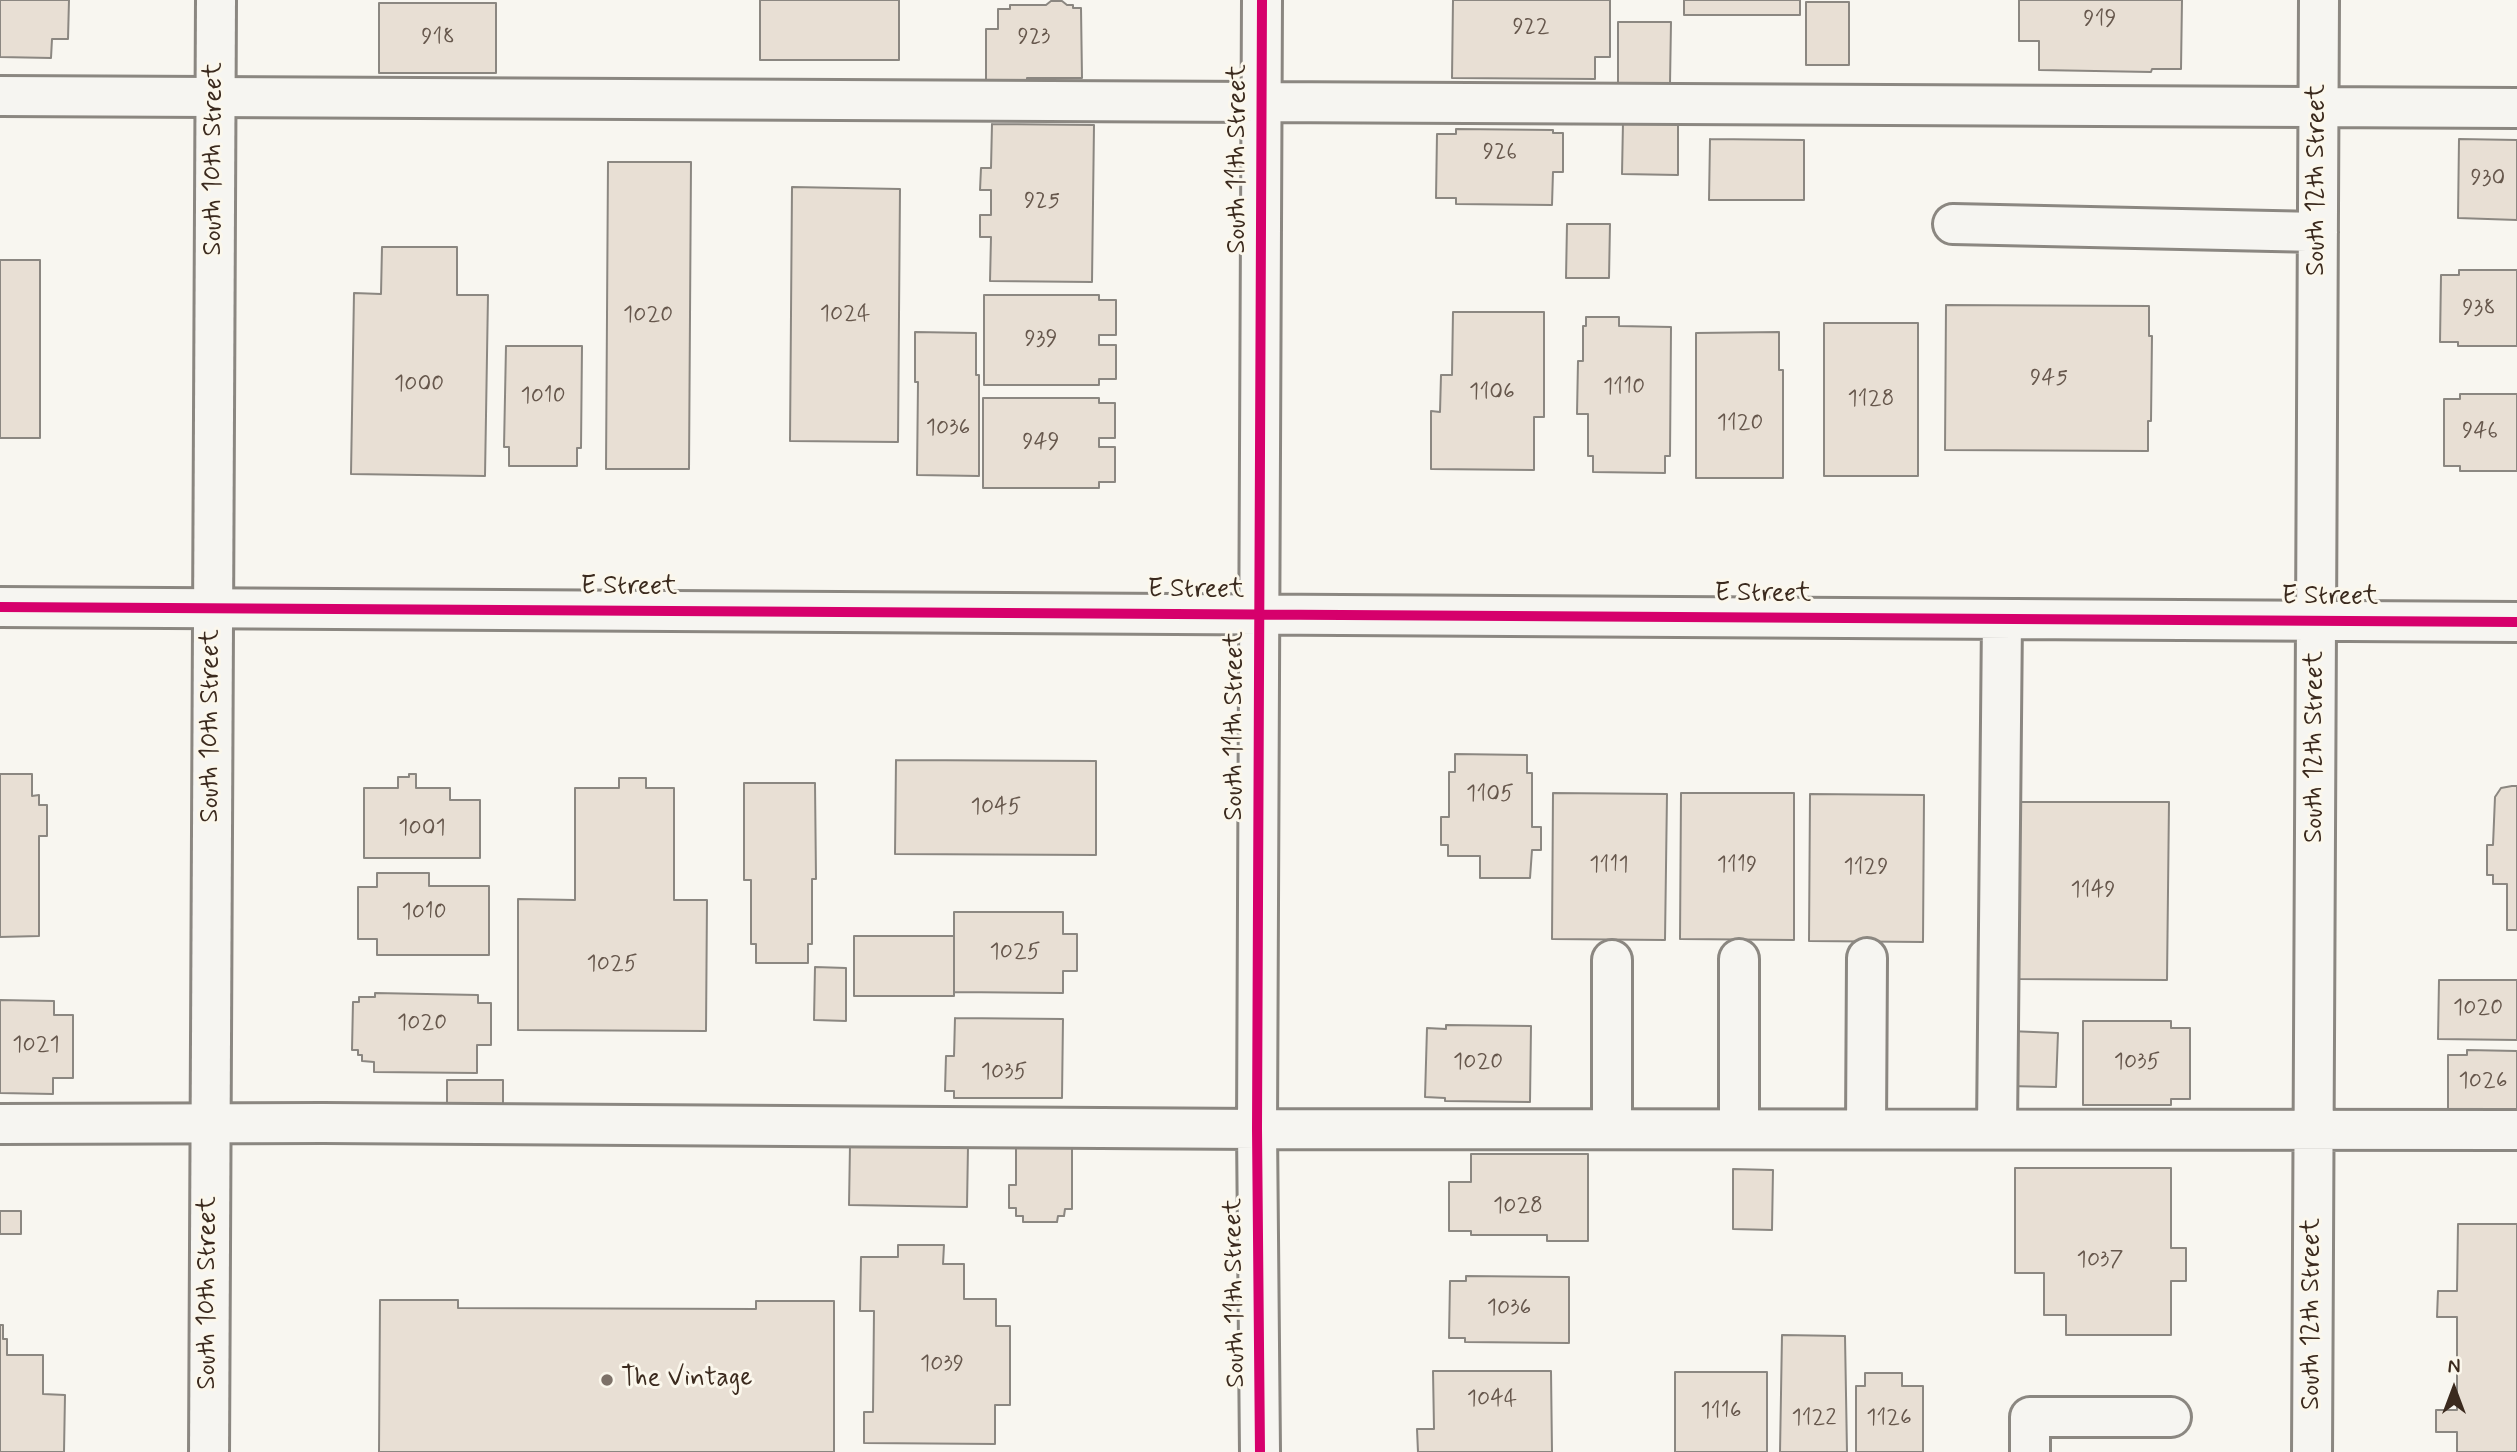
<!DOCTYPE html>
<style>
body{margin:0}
#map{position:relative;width:2517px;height:1452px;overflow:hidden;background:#f8f6f0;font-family:Mynerve,sans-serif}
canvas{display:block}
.north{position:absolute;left:2419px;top:1354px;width:70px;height:70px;-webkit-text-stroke:5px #fbf7ec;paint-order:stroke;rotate:0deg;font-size:19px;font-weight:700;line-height:28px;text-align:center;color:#3b2a1e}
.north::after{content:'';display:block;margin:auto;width:24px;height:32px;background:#3b2a1e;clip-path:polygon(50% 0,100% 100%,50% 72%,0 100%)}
</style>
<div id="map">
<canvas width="2517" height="1452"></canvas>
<div class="north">N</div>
</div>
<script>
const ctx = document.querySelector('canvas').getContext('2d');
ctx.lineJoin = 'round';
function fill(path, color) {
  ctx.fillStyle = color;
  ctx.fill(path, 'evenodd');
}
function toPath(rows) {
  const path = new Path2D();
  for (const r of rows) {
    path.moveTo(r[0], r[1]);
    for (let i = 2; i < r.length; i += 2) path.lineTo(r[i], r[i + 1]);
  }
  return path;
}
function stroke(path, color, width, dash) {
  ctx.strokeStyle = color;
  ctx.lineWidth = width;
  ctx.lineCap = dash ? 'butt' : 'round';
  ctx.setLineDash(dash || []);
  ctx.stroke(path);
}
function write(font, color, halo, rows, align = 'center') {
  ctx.font = font + ' Mynerve,sans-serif';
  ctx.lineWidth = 6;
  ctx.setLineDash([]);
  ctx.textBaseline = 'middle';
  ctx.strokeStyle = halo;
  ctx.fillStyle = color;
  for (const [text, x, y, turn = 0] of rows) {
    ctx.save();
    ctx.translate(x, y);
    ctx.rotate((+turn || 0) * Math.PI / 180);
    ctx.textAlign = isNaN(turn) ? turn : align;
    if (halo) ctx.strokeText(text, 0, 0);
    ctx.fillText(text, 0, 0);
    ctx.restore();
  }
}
const building = toPath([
 [0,0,69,0,68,39,52,39,51,58,0,57,0,0],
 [760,0,899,0,899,60,760,60,760,0],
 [1453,0,1610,0,1610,57,1595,57,1595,79,1452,78,1453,0],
 [1684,0,1800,0,1800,15,1684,15,1684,0],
 [2019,0,2182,0,2181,69,2152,69,2151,72,2039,70,2039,41,2019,41,2019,0],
 [1051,1,1062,1,1067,5,1073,5,1073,8,1081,8,1082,78,1027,78,1027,82,986,82,986,29,998,29,998,9,1010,9,1010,5,1046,5,1051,1],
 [1806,2,1849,2,1849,65,1806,65,1806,2],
 [379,3,496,3,496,73,379,73,379,3],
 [1618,22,1671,22,1670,84,1618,84,1618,22],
 [1623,122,1678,123,1678,175,1622,174,1623,122],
 [992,124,1094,125,1092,282,990,281,991,237,980,237,980,215,991,215,991,190,980,190,981,168,991,168,992,124],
 [1456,129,1553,130,1553,133,1563,133,1563,172,1553,172,1552,205,1456,204,1456,198,1436,198,1437,134,1456,134,1456,129],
 [1710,139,1804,140,1804,200,1709,200,1710,139],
 [2459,139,2517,140,2517,220,2458,218,2459,139],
 [608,162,691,162,689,469,606,469,608,162],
 [792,187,900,189,898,442,790,441,792,187],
 [1567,224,1610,224,1609,278,1566,278,1567,224],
 [382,247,457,247,457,295,488,295,485,476,351,474,354,293,381,294,382,247],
 [0,260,40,260,40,438,0,438,0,260],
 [2459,270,2517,270,2517,346,2458,346,2458,342,2440,342,2441,275,2459,275,2459,270],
 [984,295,1099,295,1099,300,1116,300,1116,335,1099,335,1099,345,1116,345,1116,379,1099,379,1099,385,984,385,984,295],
 [1946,305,2149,306,2149,336,2152,336,2151,421,2148,421,2148,451,1945,450,1946,305],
 [1453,312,1544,312,1544,417,1534,417,1534,470,1431,469,1431,411,1440,412,1441,375,1452,375,1453,312],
 [1586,317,1619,317,1619,326,1671,327,1670,456,1665,456,1665,473,1593,472,1593,456,1588,456,1588,414,1577,414,1578,361,1583,361,1583,326,1586,326,1586,317],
 [1824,323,1918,323,1918,476,1824,476,1824,323],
 [915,332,976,333,976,375,979,375,979,476,917,475,918,382,915,382,915,332],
 [1779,332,1779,370,1783,370,1783,478,1696,478,1696,333,1779,332],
 [506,346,582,346,581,448,577,448,577,466,509,466,509,447,504,447,506,346],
 [2460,394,2517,394,2517,471,2460,471,2460,466,2444,466,2444,399,2460,399,2460,394],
 [983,398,1099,398,1099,403,1115,403,1115,438,1099,438,1099,447,1115,447,1115,482,1099,482,1099,488,983,488,983,398],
 [1455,754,1527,755,1527,773,1532,773,1532,827,1541,827,1541,850,1532,850,1530,878,1480,878,1480,856,1448,856,1448,845,1441,845,1441,817,1449,817,1449,772,1455,772,1455,754],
 [896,760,1096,761,1096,855,895,854,896,760],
 [0,774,32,774,32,796,39,795,39,805,47,805,47,836,39,836,39,936,0,937,0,774],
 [409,774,416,774,416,788,450,788,450,800,480,800,480,858,364,858,364,788,398,788,398,777,409,777,409,774],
 [619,778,646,778,646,788,674,788,674,900,707,900,706,1031,518,1030,518,899,575,900,575,788,619,788,619,778],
 [744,783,815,783,816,879,812,879,812,944,808,944,808,963,756,963,756,944,751,944,751,880,744,880,744,783],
 [2512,786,2517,786,2517,930,2507,930,2507,884,2493,884,2493,875,2487,875,2487,845,2493,845,2495,797,2501,788,2512,786],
 [1553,793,1667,794,1665,940,1552,939,1553,793],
 [1681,793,1794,793,1794,940,1680,939,1681,793],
 [1810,794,1924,795,1923,942,1809,941,1810,794],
 [2019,802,2169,802,2167,980,2018,979,2019,802],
 [377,873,429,873,429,886,489,886,489,955,377,955,377,939,358,939,358,887,377,887,377,873],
 [954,912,1063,912,1063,934,1077,934,1077,971,1063,971,1063,993,954,992,954,912],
 [854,936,954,936,954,996,854,996,854,936],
 [815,967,846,968,846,1021,814,1020,815,967],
 [2439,980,2517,980,2517,1040,2438,1039,2439,980],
 [375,993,478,995,478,1003,491,1003,491,1045,477,1045,477,1073,374,1072,374,1062,362,1061,362,1055,358,1055,358,1050,352,1050,353,1002,359,1002,359,997,375,997,375,993],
 [0,1000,54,1001,54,1015,73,1015,73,1078,53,1078,53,1094,0,1093,0,1000],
 [955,1018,1063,1019,1062,1098,954,1098,954,1091,945,1091,946,1056,954,1056,955,1018],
 [2083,1021,2171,1021,2171,1028,2190,1028,2190,1099,2171,1099,2171,1105,2083,1105,2083,1021],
 [1446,1025,1531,1026,1530,1102,1445,1101,1445,1098,1425,1097,1427,1028,1446,1029,1446,1025],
 [2009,1031,2058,1033,2056,1087,2007,1086,2009,1031],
 [2467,1050,2517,1051,2517,1116,2466,1115,2466,1109,2448,1109,2448,1055,2467,1055,2467,1050],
 [447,1080,503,1080,503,1106,447,1106,447,1080],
 [850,1145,968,1146,967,1207,849,1205,850,1145],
 [1016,1147,1072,1147,1072,1209,1065,1209,1064,1216,1058,1216,1057,1222,1023,1222,1023,1216,1016,1216,1016,1208,1009,1208,1009,1185,1016,1185,1016,1147],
 [1471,1154,1588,1154,1588,1241,1547,1241,1547,1235,1471,1235,1471,1231,1449,1231,1449,1182,1471,1182,1471,1154],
 [2015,1168,2171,1168,2171,1248,2186,1248,2186,1281,2171,1281,2171,1335,2066,1335,2066,1315,2044,1315,2044,1273,2015,1273,2015,1168],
 [1733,1169,1773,1170,1772,1230,1733,1229,1733,1169],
 [0,1211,21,1211,21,1234,0,1234,0,1211],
 [2458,1224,2517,1224,2517,1452,2457,1452,2457,1432,2436,1432,2436,1410,2457,1410,2457,1317,2437,1317,2438,1291,2457,1291,2458,1224],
 [898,1245,944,1245,943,1264,964,1264,964,1299,996,1299,996,1326,1010,1326,1010,1405,995,1405,995,1444,864,1443,864,1412,873,1412,874,1311,860,1311,861,1257,898,1257,898,1245],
 [1466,1276,1569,1277,1569,1343,1465,1342,1465,1338,1449,1338,1450,1281,1466,1281,1466,1276],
 [380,1300,458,1300,458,1308,756,1309,756,1301,834,1301,834,1452,379,1452,380,1300],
 [0,1325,3,1325,3,1339,7,1339,7,1355,43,1355,43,1394,65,1395,64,1452,0,1452,0,1325],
 [1782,1335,1845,1336,1847,1452,1780,1452,1782,1335],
 [1433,1371,1551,1371,1552,1452,1418,1452,1417,1429,1434,1429,1433,1371],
 [1675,1372,1767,1372,1767,1452,1675,1452,1675,1372],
 [1865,1373,1902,1373,1902,1386,1923,1386,1923,1452,1856,1452,1856,1386,1865,1386,1865,1373]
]);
const minor = toPath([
 [0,96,2517,108],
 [1953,224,2318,232],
 [0,607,2517,622],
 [1739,959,1739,1129],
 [1612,960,1612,1129],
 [0,1124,323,1123,1257,1129,2517,1130],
 [1866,1129,1867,958],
 [1997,1129,2002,619],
 [1260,1452,1257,1129,1262,0],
 [2030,1452,2030,1417,2171,1417],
 [2312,1452,2319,0]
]);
const major = toPath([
 [209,1452,216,0]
]);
const cycleway = toPath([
 [0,607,2517,622],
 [1260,1452,1257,1129,1262,0]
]);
const markers = [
 [607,1380,7,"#7d7168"]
];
const numberNames = [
 ["919",2100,20],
 ["922",1531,28],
 ["918",438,38],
 ["923",1034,38],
 ["926",1500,153],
 ["930",2488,179],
 ["925",1042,202],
 ["938",2479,309],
 ["1024",845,315],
 ["1020",648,316],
 ["939",1041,340],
 ["945",2049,379],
 ["1000",419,385],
 ["1110",1624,388],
 ["1106",1492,393],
 ["1010",543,397],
 ["1128",1871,400],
 ["1120",1740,424],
 ["1036",948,429],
 ["946",2480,432],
 ["949",1041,443],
 ["1105",1490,795],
 ["1045",996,808],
 ["1001",422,829],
 ["1111",1609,866],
 ["1119",1737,866],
 ["1129",1866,868],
 ["1149",2093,891],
 ["1010",424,913],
 ["1025",1015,953],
 ["1025",612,965],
 ["1020",2478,1009],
 ["1020",422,1024],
 ["1021",36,1046],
 ["1020",1478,1063],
 ["1035",2137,1063],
 ["1035",1004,1073],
 ["1026",2483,1082],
 ["1028",1518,1207],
 ["1037",2100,1261],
 ["1036",1509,1309],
 ["1039",942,1365],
 ["1044",1492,1400],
 ["1116",1721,1412],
 ["1122",1814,1419],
 ["1126",1889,1419]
];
const streetNames = [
 ["South 10th Street",215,159,-90],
 ["South 11th Street",1239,159,-90],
 ["South 12th Street",2318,180,-90],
 ["E Street",629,588],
 ["E Street",1196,591],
 ["E Street",1763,595],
 ["E Street",2330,598],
 ["South 10th Street",212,726,-90],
 ["South 11th Street",1236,726,-90],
 ["South 12th Street",2316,747,-90],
 ["South 10th Street",209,1293,-90],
 ["South 11th Street",1236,1293,-91],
 ["South 12th Street",2313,1314,-90]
];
const poiNames = [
 ["The Vintage",621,1380]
];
fill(building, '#e8dfd4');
stroke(building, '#8b8781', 2);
stroke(minor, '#8b8781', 44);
stroke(major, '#8b8781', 44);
stroke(minor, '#f6f5f1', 38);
stroke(major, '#f6f5f1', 38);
stroke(cycleway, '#d6006c', 10);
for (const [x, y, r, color] of markers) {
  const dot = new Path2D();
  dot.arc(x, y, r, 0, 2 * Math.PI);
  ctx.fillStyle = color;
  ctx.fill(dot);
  stroke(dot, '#fbf7ec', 2.5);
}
write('23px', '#66574c', null, numberNames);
write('26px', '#3b2a1e', '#fbf7ec', streetNames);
write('26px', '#3b2a1e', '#fbf7ec', poiNames, 'left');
</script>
